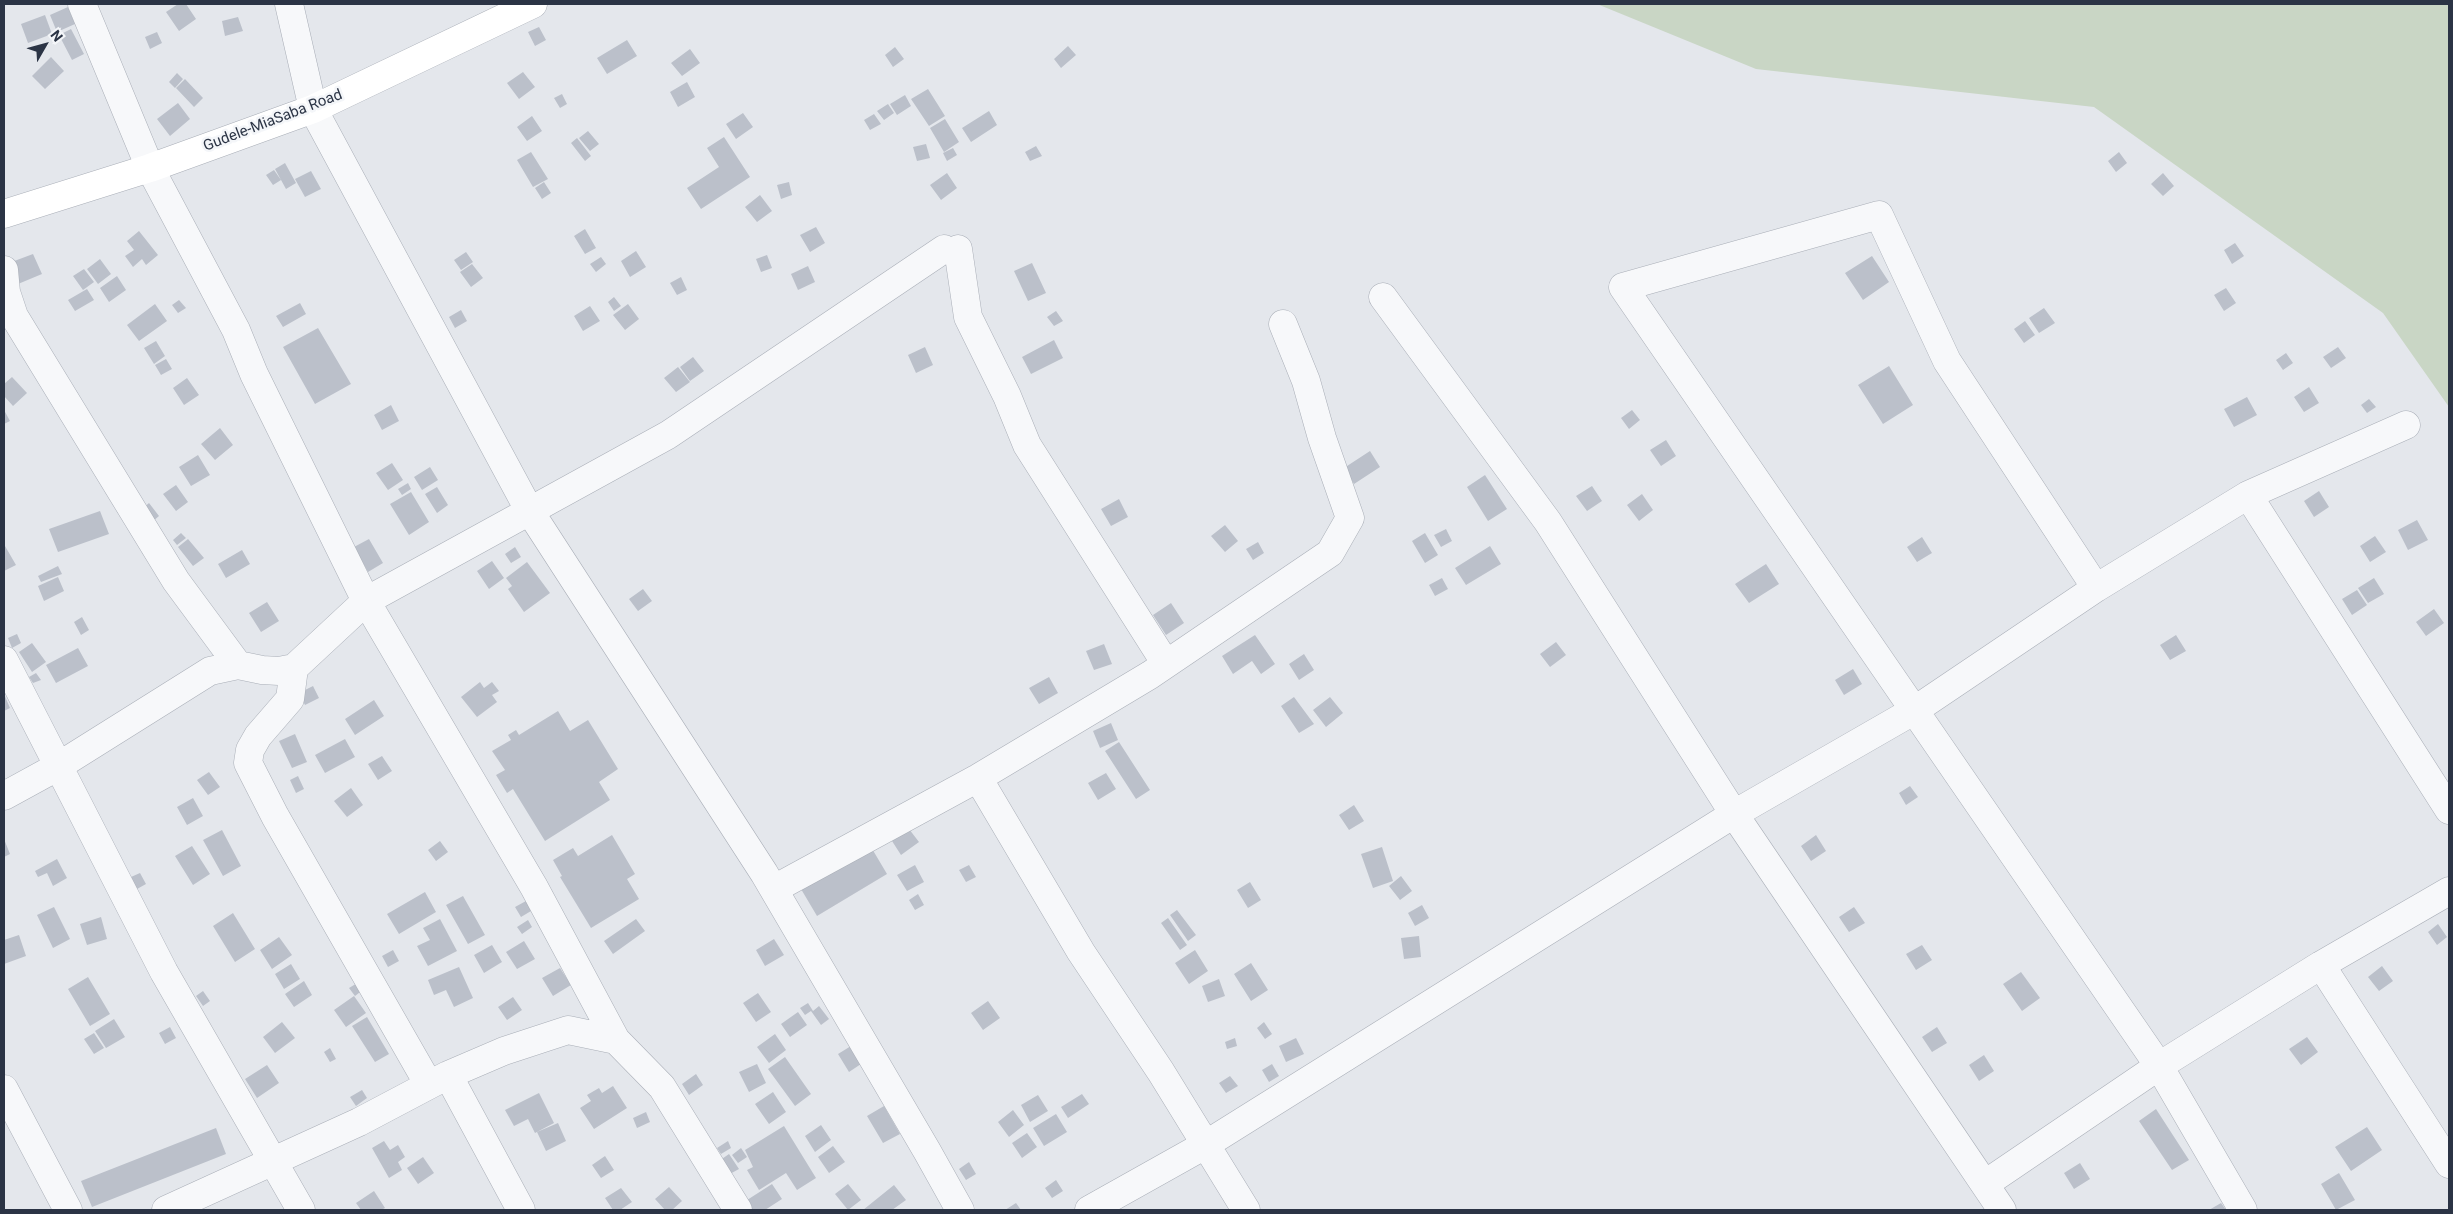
<!DOCTYPE html>
<style>
body{margin:0}
#map{position:relative;width:2453px;height:1214px;overflow:hidden;background:#e4e7ec;font-family:Roboto,sans-serif}
canvas{display:block}
.frame{position:absolute;inset:0;border:5px solid #2b3445;pointer-events:none}
.north{position:absolute;left:20px;top:20px;width:50px;height:50px;-webkit-text-stroke:4px #f4f6f9;paint-order:stroke;rotate:52deg;font-size:14px;font-weight:700;line-height:20px;text-align:center;color:#2b3445}
.north::after{content:'';display:block;margin:auto;width:18px;height:22px;background:#2b3445;clip-path:polygon(50% 0,100% 100%,50% 72%,0 100%)}
</style>
<div id="map">
<canvas width="2453" height="1214"></canvas>
<div class="frame"></div>
<div class="north">N</div>
</div>
<script>
const ctx = document.querySelector('canvas').getContext('2d');
ctx.lineJoin = 'round';
function fill(path, color) {
  ctx.fillStyle = color;
  ctx.fill(path, 'evenodd');
}
function toPath(rows) {
  const path = new Path2D();
  for (const r of rows) {
    path.moveTo(r[0], r[1]);
    for (let i = 2; i < r.length; i += 2) path.lineTo(r[i], r[i + 1]);
  }
  return path;
}
function stroke(path, color, width, dash) {
  ctx.strokeStyle = color;
  ctx.lineWidth = width;
  ctx.lineCap = dash ? 'butt' : 'round';
  ctx.setLineDash(dash || []);
  ctx.stroke(path);
}
function write(font, color, halo, rows, align = 'center') {
  ctx.font = font + ' Roboto,sans-serif';
  ctx.lineWidth = 5;
  ctx.setLineDash([]);
  ctx.textBaseline = 'middle';
  ctx.strokeStyle = halo;
  ctx.fillStyle = color;
  for (const [text, x, y, turn = 0] of rows) {
    ctx.save();
    ctx.translate(x, y);
    ctx.rotate((+turn || 0) * Math.PI / 180);
    ctx.textAlign = isNaN(turn) ? turn : align;
    if (halo) ctx.strokeText(text, 0, 0);
    ctx.fillText(text, 0, 0);
    ctx.restore();
  }
}
const green = toPath([
 [1597,4,2449,4,2449,407,2383,313,2094,107,1756,69]
]);
const building = toPath([
 [178,4,186,4,196,19,179,31,166,12],
 [68,7,75,24,57,32,50,15],
 [45,15,52,34,28,43,21,24],
 [238,17,243,31,225,36,222,21],
 [539,27,546,40,535,46,528,32],
 [71,29,84,54,72,60,59,35],
 [157,32,162,43,150,49,145,37],
 [627,40,637,56,607,74,597,58],
 [1068,46,1076,55,1061,68,1054,59],
 [895,47,904,59,893,67,885,55],
 [690,49,700,63,682,76,671,63],
 [51,57,64,71,45,89,32,76],
 [523,72,535,87,519,99,507,83],
 [177,73,183,79,175,88,169,82],
 [185,79,203,98,194,107,176,88],
 [687,82,695,97,678,107,670,92],
 [928,89,945,116,929,126,911,99],
 [562,94,567,104,560,108,554,98],
 [905,95,911,106,897,115,890,104],
 [178,103,190,119,170,136,157,119],
 [888,104,894,113,884,120,877,111],
 [989,111,997,125,971,142,962,128],
 [743,113,753,127,736,139,726,124],
 [874,114,881,124,870,130,864,120],
 [532,116,542,131,527,141,517,127],
 [945,119,959,142,944,152,930,128],
 [588,131,599,144,590,151,579,138],
 [724,137,750,177,701,209,687,188,719,167,707,148],
 [577,138,591,156,585,161,571,143],
 [926,144,930,158,917,161,913,147],
 [1036,146,1042,156,1030,161,1025,152],
 [953,148,957,155,947,161,943,153],
 [531,152,548,179,533,187,517,160],
 [2119,152,2127,163,2116,172,2108,161],
 [285,163,296,183,286,189,275,169],
 [274,170,281,180,273,185,266,175],
 [311,171,321,189,305,197,295,179],
 [947,173,957,188,941,200,930,185],
 [2163,173,2174,186,2163,196,2151,184],
 [544,182,551,193,542,199,535,188],
 [789,182,792,195,781,199,777,185],
 [760,195,772,211,757,222,745,207],
 [816,227,825,243,810,252,800,235],
 [585,229,596,248,585,254,574,236],
 [139,231,158,255,146,265,142,259,133,267,125,256,134,250,127,241],
 [2235,243,2244,256,2232,264,2224,250],
 [636,251,646,267,630,277,621,261],
 [466,252,473,262,461,270,454,260],
 [33,254,42,274,18,284,9,263],
 [767,255,772,268,761,272,756,259],
 [1872,256,1889,282,1863,300,1845,273],
 [601,257,606,264,596,272,590,264],
 [100,259,111,274,98,284,87,269],
 [1032,263,1046,293,1028,301,1014,271],
 [472,264,483,278,471,287,460,272],
 [808,266,815,282,798,290,791,274],
 [84,269,94,282,83,290,73,276],
 [117,276,126,290,109,302,100,288],
 [681,277,687,290,677,295,670,283],
 [2226,288,2236,303,2224,311,2214,295],
 [87,289,94,300,75,311,68,300],
 [614,297,621,306,614,311,608,302],
 [179,300,186,308,178,313,172,305],
 [300,303,306,314,283,327,276,316],
 [155,304,167,321,139,341,127,325],
 [628,304,639,319,625,330,613,315],
 [590,306,600,321,583,331,574,316],
 [2044,308,2055,323,2039,333,2029,318],
 [461,310,467,321,455,328,449,317],
 [1056,311,1063,321,1054,326,1047,317],
 [2025,321,2035,335,2024,343,2014,329],
 [318,328,351,384,315,404,283,347],
 [1054,340,1063,358,1031,374,1022,357],
 [156,341,165,356,154,364,144,348],
 [925,347,933,365,916,373,908,355],
 [2338,347,2346,358,2331,368,2323,357],
 [2286,353,2293,363,2283,370,2276,360],
 [693,357,704,371,690,381,680,367],
 [166,359,172,369,161,375,155,365],
 [1889,366,1913,405,1883,424,1858,385],
 [678,367,690,382,676,392,664,378],
 [12,377,27,393,13,406,4,396,4,384],
 [187,378,199,395,184,405,173,388],
 [2309,387,2319,403,2304,412,2294,397],
 [2247,397,2257,415,2234,427,2224,409],
 [2369,399,2376,407,2367,413,2361,405],
 [391,405,399,421,382,430,374,415],
 [4,410,10,421,4,424],
 [1632,410,1640,420,1629,429,1621,418],
 [220,428,233,445,215,460,201,444],
 [1666,440,1676,456,1661,466,1650,450],
 [1370,451,1380,467,1354,484,1344,468],
 [198,455,210,475,191,486,179,467],
 [392,463,403,480,388,490,376,473],
 [430,467,438,480,422,490,414,477],
 [1485,475,1507,509,1488,521,1467,487],
 [408,483,411,489,402,495,398,489],
 [176,485,188,502,176,511,163,494],
 [1592,486,1602,501,1587,511,1576,496],
 [437,487,448,505,437,513,425,494],
 [2319,491,2329,507,2314,517,2304,501],
 [411,492,429,522,409,535,390,504],
 [1642,494,1653,510,1639,521,1627,505],
 [1119,499,1128,517,1111,526,1101,509],
 [149,503,159,516,152,522,142,509],
 [100,511,109,534,58,552,49,529],
 [2417,520,2428,540,2408,550,2398,530],
 [1225,525,1238,541,1225,552,1211,536],
 [1446,529,1452,541,1441,547,1434,535],
 [181,533,186,538,177,545,173,540],
 [1425,533,1438,555,1425,563,1412,541],
 [2375,536,2386,552,2370,562,2360,546],
 [1922,537,1932,553,1917,562,1907,547],
 [188,539,204,558,193,566,178,547],
 [369,539,383,563,368,572,354,547],
 [1258,542,1264,553,1253,560,1246,549],
 [5,546,16,565,4,571,4,547],
 [1490,546,1501,564,1466,585,1455,568],
 [515,547,521,557,511,563,505,554],
 [242,550,250,564,226,578,218,564],
 [492,561,504,578,489,589,477,571],
 [527,562,550,593,524,612,508,589,512,586,506,578],
 [1766,564,1779,584,1749,603,1735,584],
 [58,566,62,574,41,582,38,576],
 [58,577,64,591,44,601,38,586],
 [1442,578,1448,589,1435,596,1429,585],
 [2374,578,2384,594,2368,603,2358,588],
 [643,589,652,601,638,611,629,599],
 [2357,590,2367,605,2352,615,2342,599],
 [267,602,279,621,261,632,249,613],
 [1171,603,1184,623,1166,635,1153,615],
 [2434,609,2444,623,2426,636,2416,622],
 [82,617,89,630,81,635,74,622],
 [17,634,21,643,12,648,8,638],
 [1255,635,1275,664,1261,674,1252,661,1233,674,1222,656],
 [2176,635,2186,651,2170,660,2160,645],
 [1556,642,1566,655,1550,667,1540,654],
 [32,643,46,662,32,672,19,652],
 [1104,644,1112,664,1094,670,1086,651],
 [78,648,88,666,56,683,46,665],
 [1304,654,1314,670,1299,680,1289,664],
 [1853,669,1862,684,1844,695,1835,680],
 [36,673,41,680,33,683,29,677],
 [1049,677,1058,693,1039,704,1029,688],
 [480,682,484,688,492,682,499,691,492,695,497,702,477,717,461,697],
 [313,686,319,698,305,705,299,693],
 [4,694,10,708,4,711],
 [1294,697,1314,724,1299,733,1281,706],
 [1330,697,1343,713,1326,727,1313,710],
 [374,700,384,716,355,735,345,719],
 [558,711,570,731,588,720,618,769,599,782,610,800,545,841,513,789,507,793,496,775,505,770,492,751,511,740,508,735,516,730,519,735],
 [1111,723,1118,740,1100,748,1093,731],
 [295,734,307,762,292,768,279,741],
 [345,739,355,757,325,773,315,755],
 [1119,742,1150,790,1136,799,1105,751],
 [382,756,392,771,378,780,368,764],
 [209,772,220,787,208,795,197,780],
 [1106,773,1116,789,1098,800,1088,783],
 [298,776,304,789,296,793,290,780],
 [1910,786,1918,797,1906,805,1899,793],
 [351,788,363,805,347,817,334,801],
 [193,798,203,816,187,825,177,807],
 [1354,805,1364,821,1349,830,1339,815],
 [909,829,919,842,901,855,892,841],
 [222,830,241,866,223,876,203,840],
 [612,835,635,874,627,879,639,899,591,928,560,877,562,876,553,860,573,848,578,856],
 [1816,835,1826,851,1811,861,1801,846],
 [4,839,10,854,4,857],
 [440,841,448,852,436,861,428,850],
 [192,846,210,874,193,885,175,856],
 [871,847,887,874,817,916,801,889],
 [1382,847,1393,881,1373,888,1361,854],
 [57,859,67,878,53,886,47,873,38,877,35,871],
 [915,865,924,882,907,891,897,875],
 [969,865,976,877,966,882,959,870],
 [140,873,146,884,137,889,131,877],
 [1401,876,1412,891,1400,900,1389,886],
 [1250,882,1261,900,1248,908,1237,890],
 [425,892,436,912,399,934,387,914],
 [918,894,924,905,915,910,909,900],
 [463,896,485,935,468,944,446,905],
 [526,901,531,911,521,917,515,907],
 [1422,905,1429,918,1415,926,1408,913],
 [54,907,70,939,53,948,37,915],
 [1854,907,1865,923,1849,932,1839,917],
 [1177,910,1196,935,1188,941,1170,915],
 [233,913,255,949,235,962,213,926],
 [101,917,107,939,87,945,80,924],
 [1168,918,1187,945,1180,950,1161,923],
 [440,919,457,951,428,966,417,946,430,940,423,928],
 [636,919,645,931,613,954,604,941],
 [528,920,532,927,522,934,517,927],
 [2438,924,2447,937,2437,945,2428,932],
 [19,935,26,956,4,964,4,940],
 [1419,936,1421,957,1404,959,1401,938],
 [279,937,292,955,272,969,260,950],
 [774,939,784,955,765,966,756,950],
 [524,941,535,959,517,969,506,952],
 [492,945,502,962,484,973,474,955],
 [1922,945,1932,960,1916,970,1906,954],
 [393,950,399,961,388,967,382,956],
 [1195,950,1208,971,1189,984,1175,963],
 [1251,963,1268,990,1251,1001,1234,974],
 [291,964,300,979,284,989,275,974],
 [2382,966,2393,981,2379,991,2368,977],
 [459,967,473,998,454,1007,446,990,434,995,428,980],
 [560,968,571,985,553,996,542,978],
 [2021,972,2040,998,2022,1011,2003,984],
 [88,977,110,1014,90,1026,68,989],
 [1219,979,1225,996,1208,1002,1202,986],
 [304,981,312,995,294,1007,285,994],
 [359,982,364,989,355,996,349,988],
 [203,991,210,1001,203,1006,196,996],
 [758,993,771,1012,756,1022,743,1003],
 [354,996,366,1013,346,1027,334,1010],
 [513,997,522,1010,507,1020,498,1007],
 [988,1001,1000,1018,983,1030,971,1013],
 [808,1003,813,1011,819,1006,829,1019,821,1025,811,1011,805,1015,800,1008],
 [798,1012,807,1025,790,1037,781,1024],
 [367,1017,389,1054,375,1062,352,1026],
 [114,1019,125,1037,106,1048,95,1031],
 [282,1022,295,1038,275,1053,263,1037],
 [1264,1022,1272,1034,1265,1039,1257,1028],
 [170,1027,176,1038,165,1044,159,1033],
 [1937,1027,1947,1043,1932,1052,1922,1037],
 [94,1033,104,1048,94,1054,84,1039],
 [775,1034,786,1050,769,1063,757,1047],
 [2307,1037,2318,1052,2301,1065,2289,1049],
 [1235,1038,1237,1046,1227,1049,1225,1042],
 [1296,1038,1304,1054,1286,1062,1279,1046],
 [851,1046,861,1064,849,1072,838,1054],
 [330,1048,336,1059,330,1062,324,1052],
 [1984,1055,1994,1071,1979,1081,1969,1065],
 [785,1057,811,1094,795,1106,768,1069],
 [757,1064,766,1083,749,1092,739,1072],
 [1272,1064,1279,1076,1269,1082,1262,1070],
 [267,1065,279,1083,257,1098,245,1079],
 [696,1074,703,1085,689,1095,682,1084],
 [1230,1076,1238,1086,1226,1093,1219,1083],
 [613,1086,627,1108,594,1129,580,1108,591,1101,587,1095,599,1088,602,1093],
 [362,1090,367,1098,356,1106,350,1097],
 [773,1092,786,1112,769,1124,755,1104],
 [539,1093,554,1123,535,1133,528,1119,514,1126,505,1110],
 [1082,1094,1089,1104,1068,1118,1061,1107],
 [1038,1095,1048,1111,1030,1122,1021,1105],
 [884,1106,900,1134,883,1143,867,1116],
 [2156,1109,2189,1160,2172,1170,2139,1121],
 [1013,1110,1024,1125,1009,1137,998,1122],
 [646,1112,650,1122,637,1128,633,1118],
 [1056,1114,1067,1132,1044,1146,1033,1128],
 [558,1123,566,1141,546,1151,537,1132],
 [821,1125,831,1140,815,1152,805,1136],
 [784,1126,816,1178,797,1190,786,1173,759,1190,747,1170,753,1167,745,1150],
 [2367,1127,2382,1150,2351,1171,2335,1147],
 [216,1128,226,1154,92,1207,81,1181],
 [1027,1133,1037,1147,1022,1158,1012,1143],
 [384,1141,390,1150,398,1145,405,1157,398,1162,402,1170,389,1178,372,1148],
 [728,1141,731,1148,721,1154,717,1148],
 [833,1146,845,1162,829,1173,818,1157],
 [741,1148,747,1157,738,1163,732,1155],
 [729,1154,739,1169,728,1175,719,1161],
 [605,1156,614,1170,601,1178,592,1165],
 [423,1157,434,1173,418,1184,407,1168],
 [969,1162,976,1174,966,1180,959,1169],
 [2080,1163,2090,1179,2074,1189,2064,1173],
 [2339,1173,2355,1200,2336,1210,2321,1184],
 [1056,1180,1063,1191,1052,1198,1045,1188],
 [772,1184,782,1199,765,1210,750,1210,744,1202],
 [848,1184,861,1200,848,1210,835,1194],
 [894,1185,906,1200,892,1210,863,1210],
 [669,1187,682,1201,672,1210,665,1210,655,1199],
 [621,1188,632,1202,620,1210,613,1210,605,1198],
 [374,1191,385,1208,381,1210,361,1210,356,1203],
 [1016,1203,1021,1210,1005,1210],
 [2221,1203,2226,1210,2209,1210]
]);
const street = toPath([
 [82,4,150,168,236,330,254,374,366,601,534,887,616,1040],
 [289,4,313,109,529,510,764,873,927,1151,960,1210],
 [958,249,968,317,1007,396,1027,445,1166,664],
 [4,270,6,292,14,316,176,581,238,665],
 [1383,297,1548,522,1734,814,2002,1210],
 [2248,495,2449,810],
 [2096,588,1947,361,1879,215,1623,287,2159,1066,2243,1210],
 [4,660,164,972,301,1210],
 [294,668,290,699,258,736,250,750,248,763,275,816,429,1085],
 [978,778,1081,952,1161,1072,1246,1210],
 [4,796,57,767,210,671,238,665,262,670,279,671,294,668,366,601,668,435,944,249],
 [774,889,978,778,1150,675,1330,553,1350,518,1322,438,1306,381,1283,324],
 [2321,965,2449,1164],
 [448,1075,521,1210],
 [4,1089,68,1210],
 [1985,1184,2159,1066,2321,965,2449,891],
 [166,1210,359,1122,448,1075,504,1051,568,1030,616,1040,662,1087,738,1210],
 [1089,1210,1205,1145,1734,814,1915,710,2096,588,2248,495,2406,425]
]);
const secondary = toPath([
 [4,214,150,168,313,109,533,4]
]);
const streetNames = [
 ["Gudele-MiaSaba Road",273,121,-21]
];
fill(green, '#c9d6c5');
fill(building, '#bbc0ca');
stroke(street, '#a9aeb7', 29);
stroke(secondary, '#a9aeb7', 29);
stroke(street, '#f7f8fa', 28);
stroke(secondary, '#fff', 28);
write('15px', '#2b3445', '#f4f6f9', streetNames);
</script>
